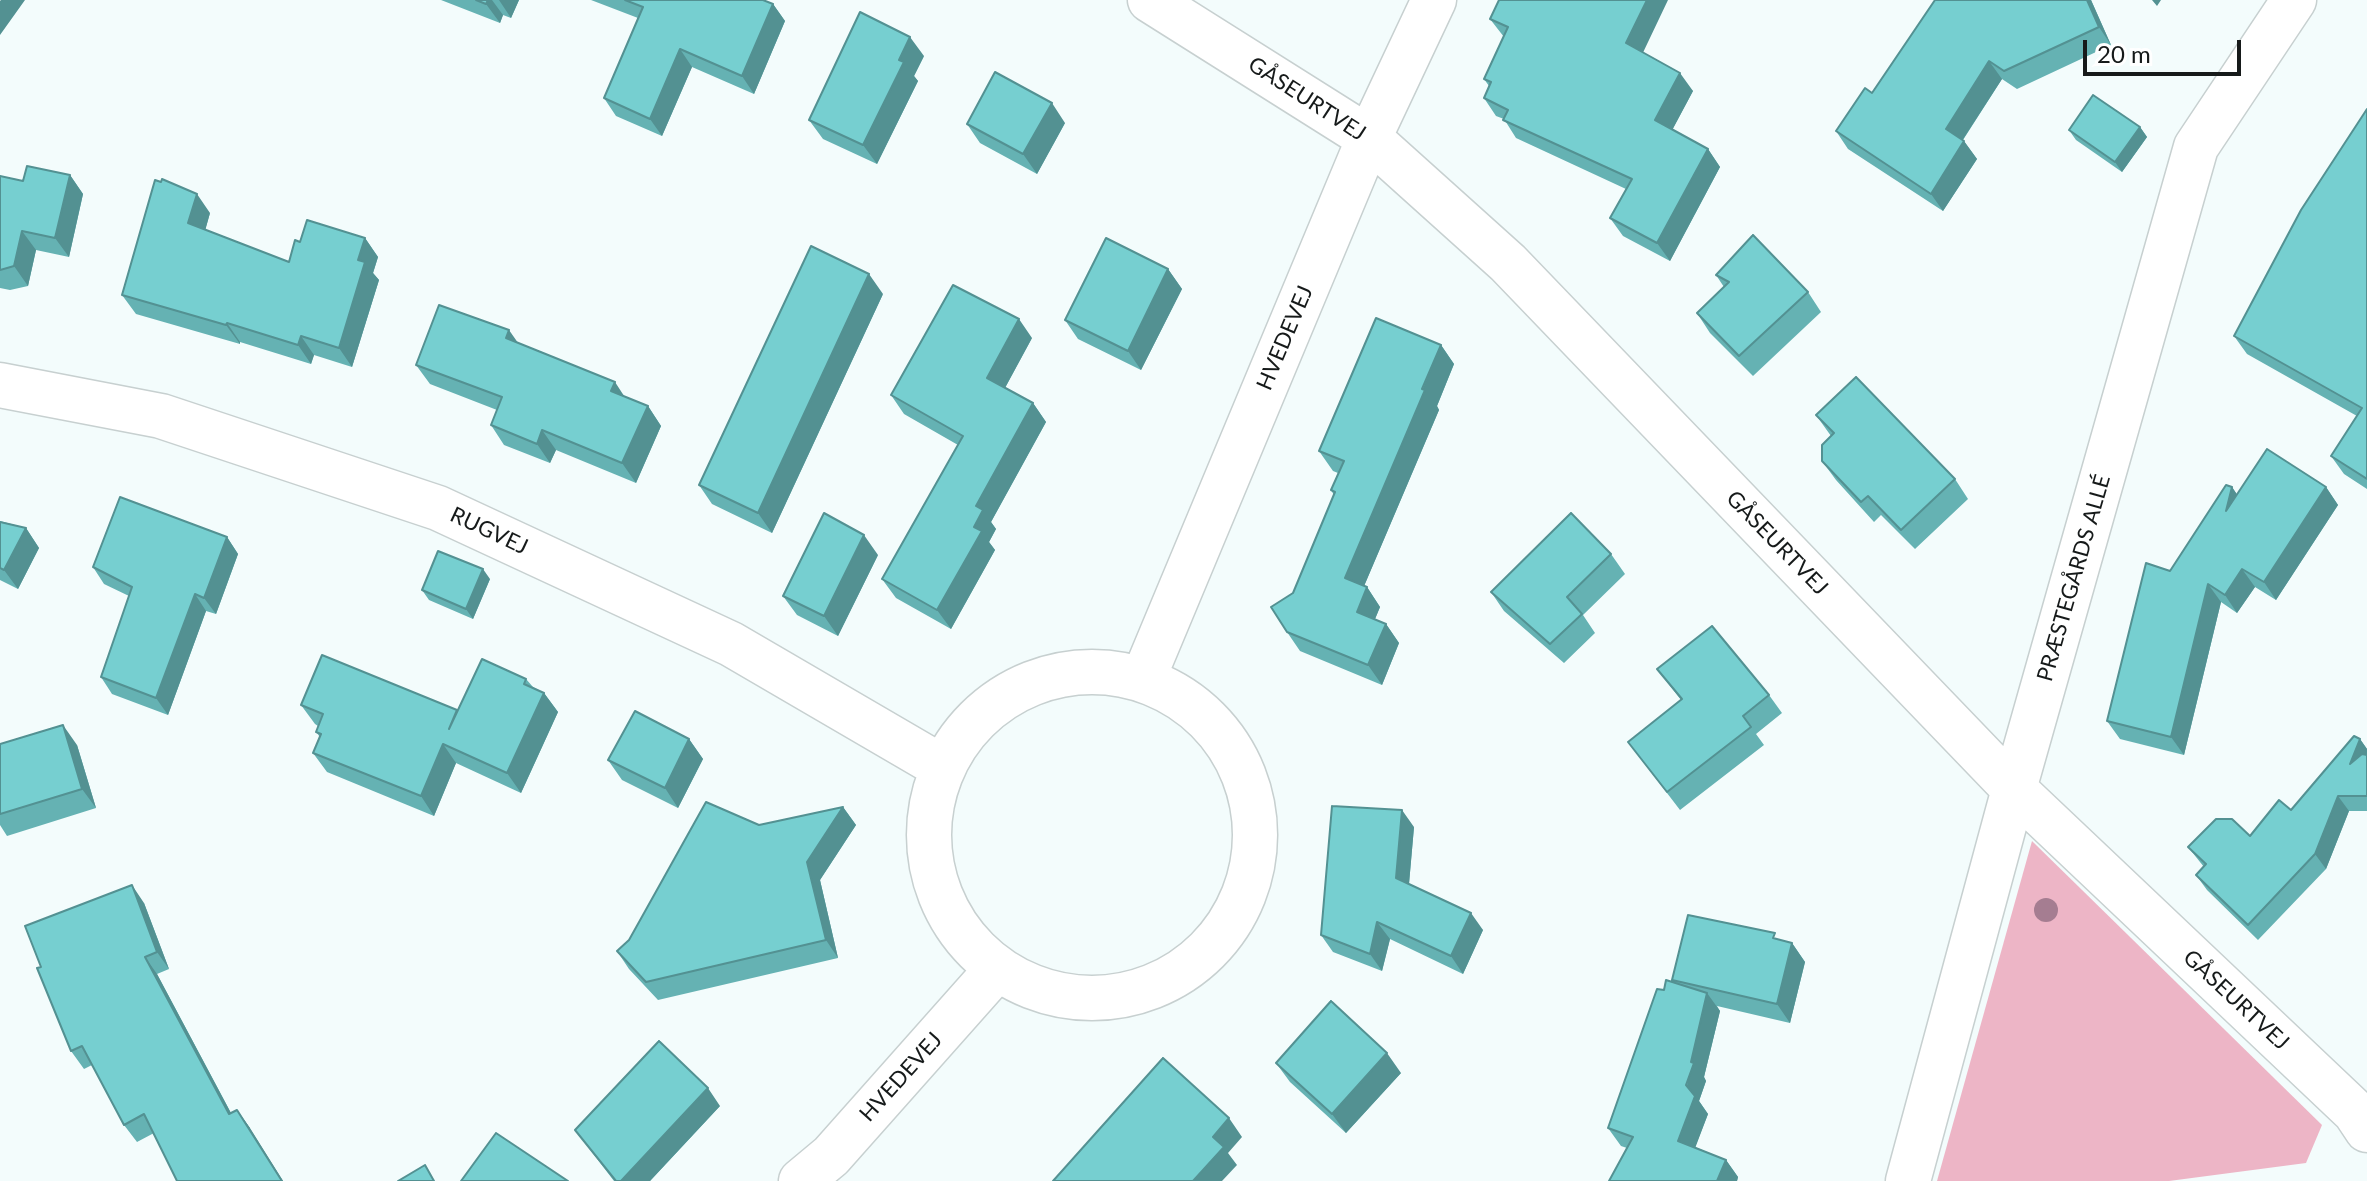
<!DOCTYPE html>
<meta charset="utf-8">
<style>
body{margin:0}
#map{position:relative;width:2367px;height:1181px;overflow:hidden;background:#f3fcfc;font-family:Lato,sans-serif}
canvas{display:block}
.scale{position:absolute;left:2083px;top:40px;width:158px;height:36px;box-sizing:border-box;border:4px solid #161a1a;border-top:0;padding-left:10px;font-size:24px;line-height:28px;white-space:nowrap;color:#161a1a;-webkit-text-stroke:6px #fff;paint-order:stroke}
</style>
<div id="map">
<canvas width="2367" height="1181"></canvas>
<div class="scale">20 m</div>
</div>
<script>
const ctx = document.querySelector('canvas').getContext('2d');
ctx.lineJoin = 'round';
function fill(path, color) {
  ctx.fillStyle = color;
  ctx.fill(path, 'evenodd');
}
function toPath(rows) {
  const path = new Path2D();
  for (const r of rows) {
    if (r.length === 3) {
      path.moveTo(r[0] + r[2], r[1]);
      path.arc(r[0], r[1], r[2], 0, 2 * Math.PI);
      continue;
    }
    path.moveTo(r[0], r[1]);
    for (let i = 2; i < r.length; i += 2) path.lineTo(r[i], r[i + 1]);
  }
  return path;
}
function stroke(path, color, width, dash) {
  ctx.strokeStyle = color;
  ctx.lineWidth = width;
  ctx.lineCap = dash ? 'butt' : 'round';
  ctx.setLineDash(dash || []);
  ctx.stroke(path);
}
function write(font, color, halo, rows, align = 'center') {
  ctx.font = font + ' Lato,sans-serif';
  ctx.lineWidth = 6;
  ctx.setLineDash([]);
  ctx.textBaseline = 'middle';
  ctx.strokeStyle = halo;
  ctx.fillStyle = color;
  for (const [text, x, y, turn = 0] of rows) {
    ctx.save();
    ctx.translate(x, y);
    ctx.rotate((+turn || 0) * Math.PI / 180);
    ctx.textAlign = isNaN(turn) ? turn : align;
    if (halo) ctx.strokeText(text, 0, 0);
    ctx.fillText(text, 0, 0);
    ctx.restore();
  }
}
const green = toPath([
 [2032,841,2322,1125,2306,1163,2169,1181,1937,1181]
]);
const street = toPath([
 [1150,0,1369,138,1508,263,2014,789,2355,1112,2367,1130],
 [0,385,161,416,438,508,731,644,942,767],
 [1092,835,163],
 [1143,679,1369,138,1434,0],
 [801,1181,831,1156,997,969],
 [1908,1181,2014,789,2196,147,2294,0]
]);
const trees = [
 [2046,910]
];
const wall = toPath([
 [441,0,519,0,511,18,503,15,500,23],
 [591,0,763,0,773,4,785,21,754,94,692,67,662,136,616,116,604,98,638,18],
 [1935,0,2091,0,2111,45,2017,89,2002,79,1963,140,1977,159,1943,211,1848,149,1836,131,1872,93],
 [1490,19,1643,52,1693,91,1672,130,1708,149,1720,167,1670,261,1623,236,1610,218,1626,189,1516,138,1504,119,1496,116,1484,98,1489,86,1484,79,1504,37],
 [924,56,914,76,918,81,877,164,823,139,809,120],
 [2367,109,2367,489,2344,474,2331,456,2357,416,2247,354,2234,336],
 [1065,123,1037,174,980,143,967,124],
 [2140,127,2147,137,2122,172,2076,140,2069,130],
 [70,175,83,194,69,257,36,250,28,286,10,290,0,288,0,176,23,181],
 [210,213,205,230,289,262,300,242,365,238,378,257,373,273,379,280,352,367,314,355,311,364,240,342,240,344,136,314,122,295],
 [1168,269,1182,289,1141,370,1078,339,1065,320],
 [1716,275,1808,292,1821,312,1753,376,1710,333,1697,313,1724,287],
 [883,294,772,533,712,504,699,485],
 [1032,338,1005,388,1033,403,1046,422,991,522,996,529,989,542,995,550,951,629,896,598,882,579,958,445,904,414,891,395],
 [518,343,625,397,648,406,661,426,636,483,556,450,550,463,504,445,491,425,497,410,430,384,416,365],
 [1441,345,1454,364,1437,406,1439,410,1364,586,1367,587,1380,607,1375,619,1386,624,1399,643,1382,685,1300,651,1287,632,1293,593,1334,495,1331,490,1338,473,1333,471,1319,451],
 [1816,415,1955,479,1968,499,1915,549,1881,515,1874,522,1836,480,1822,461,1831,436],
 [2232,487,2237,495,2326,487,2338,505,2276,600,2255,587,2237,613,2221,602,2184,755,2120,739,2107,721,2170,571],
 [0,521,26,528,39,548,18,589,0,580],
 [227,537,238,554,216,614,206,611,168,715,112,694,101,677,129,596,104,584,93,567],
 [1611,554,1625,574,1583,615,1595,633,1564,663,1504,611,1491,592],
 [878,555,838,636,797,615,783,596],
 [490,579,473,619,429,600,422,590],
 [1657,669,1769,695,1782,713,1756,734,1764,745,1680,810,1628,742,1681,700],
 [526,679,533,687,544,693,558,712,521,793,456,763,434,816,327,772,313,753,320,737,316,732,318,726,315,724,301,705,457,710],
 [689,739,703,759,678,808,622,780,608,760],
 [2360,739,2367,749,2367,811,2349,811,2326,869,2258,940,2207,890,2196,875,2204,867,2188,847,2250,836,2291,810],
 [0,744,77,745,96,808,7,836,0,825],
 [843,807,856,825,820,880,838,958,658,1000,629,969,617,951,759,825],
 [1414,827,1409,884,1483,930,1463,974,1390,939,1382,971,1333,952,1321,935],
 [144,903,169,969,157,974,231,1113,237,1110,250,1128,154,1133,137,1142,124,1125,92,1065,84,1069,71,1051,41,967],
 [1780,940,1792,943,1805,962,1790,1023,1717,1006,1720,1011,1704,1077,1706,1081,1699,1101,1708,1114,1695,1147,1726,1160,1738,1177,1737,1181,1609,1181,1627,1148,1621,1146,1608,1128,1664,990,1674,983,1672,980],
 [1276,1063,1401,1073,1346,1133,1290,1082],
 [720,1106,650,1181,614,1181,575,1130]
]);
const shadedWall = toPath([
 [1,0,25,0,0,35,0,1],
 [488,0,492,0,503,15,500,23,486,4],
 [499,0,519,0,511,18],
 [1647,0,1668,0,1639,61,1626,43],
 [2087,0,2091,0,2111,45,2099,27],
 [2152,0,2161,0,2157,6],
 [773,4,785,21,754,94,742,76],
 [910,37,924,56,914,76,918,81,877,164,863,145,899,60],
 [680,49,692,67,662,136,650,119],
 [1989,61,2002,79,1958,147,1946,129],
 [1680,73,1693,91,1668,138,1655,120],
 [1052,103,1065,123,1037,174,1023,154],
 [2140,127,2147,137,2122,172,2115,162],
 [1964,141,1977,159,1943,211,1931,194],
 [1708,149,1720,167,1670,261,1657,243],
 [70,175,83,194,69,257,55,238],
 [197,194,210,213,202,242,188,223],
 [22,231,36,250,28,286,14,266],
 [365,238,378,257,373,273,379,280,352,367,339,348,358,260],
 [1168,269,1182,289,1141,370,1128,351],
 [869,274,883,294,772,533,758,513],
 [1019,319,1032,338,1000,397,987,378],
 [227,323,240,342,240,344,226,325],
 [509,330,523,350,506,338],
 [301,336,314,355,311,364,298,345],
 [1441,345,1454,364,1437,406,1439,410,1359,598,1345,578],
 [615,382,628,402,611,391],
 [1033,403,1046,422,991,522,996,529,989,542,995,550,951,629,937,610,974,527,976,506],
 [648,406,661,426,636,483,622,463],
 [542,430,556,450,550,463,537,444],
 [2232,487,2245,506,2226,511],
 [2326,487,2338,505,2276,600,2264,582],
 [26,528,39,548,18,589,4,570],
 [864,535,878,555,838,636,824,616],
 [227,537,238,554,216,614,204,598],
 [483,569,490,579,473,619,466,609],
 [2242,569,2255,587,2237,613,2225,595],
 [2208,584,2221,602,2184,755,2171,737],
 [1367,587,1380,607,1370,631,1357,612],
 [195,594,206,611,168,715,156,698],
 [1386,624,1399,643,1382,685,1368,665],
 [544,693,558,712,521,793,507,773],
 [63,725,77,745,96,808,82,789],
 [689,739,703,759,678,808,665,788],
 [2360,739,2367,749,2367,764,2350,764],
 [443,744,456,763,434,816,421,796],
 [2338,796,2349,811,2326,869,2315,854],
 [843,807,856,825,820,880,838,958,826,940,807,862],
 [1402,810,1414,827,1408,895,1396,878],
 [132,885,144,903,169,969,157,952],
 [1471,913,1483,930,1463,974,1451,956],
 [1377,922,1390,939,1382,971,1370,954],
 [1792,943,1805,962,1790,1023,1777,1004],
 [145,957,157,974,241,1132,229,1114],
 [1707,993,1720,1011,1704,1077,1706,1081,1699,1101,1708,1114,1691,1159,1678,1141,1691,1062],
 [1387,1053,1401,1073,1346,1133,1332,1114],
 [708,1088,720,1106,650,1181,621,1181],
 [237,1110,250,1128,283,1181,282,1181],
 [1229,1118,1242,1137,1228,1153,1237,1165,1222,1181,1193,1181,1213,1137],
 [1726,1160,1738,1177,1737,1181,1717,1181]
]);
const building = toPath([
 [476,0,488,0,486,4,476,0],
 [625,0,763,0,773,4,742,76,680,49,650,119,604,98,643,7,625,0],
 [1499,0,1647,0,1626,43,1680,73,1655,120,1708,149,1657,243,1610,218,1632,179,1503,120,1508,110,1484,98,1491,82,1484,79,1508,27,1490,19,1499,0],
 [1935,0,2087,0,2099,27,2004,71,1989,61,1946,129,1964,141,1931,194,1836,131,1865,88,1872,93,1935,0],
 [860,12,910,37,899,60,904,62,863,145,809,120,860,12],
 [995,72,1052,103,1023,154,967,124,995,72],
 [2093,95,2140,127,2115,162,2069,130,2093,95],
 [2367,109,2367,479,2331,456,2362,408,2234,336,2301,210,2367,109],
 [27,166,70,175,55,238,22,231,14,266,0,270,0,176,23,181,27,166],
 [162,179,197,194,188,223,289,262,295,240,300,242,307,220,365,238,358,260,365,262,339,348,301,336,298,345,227,323,226,325,122,295,155,180,161,182,162,179],
 [1753,235,1808,292,1739,356,1697,313,1729,282,1716,275,1753,235],
 [1106,238,1168,269,1128,351,1065,320,1106,238],
 [811,246,869,274,758,513,699,485,811,246],
 [953,285,1019,319,987,378,1033,403,976,506,983,510,974,527,982,531,937,610,882,579,963,436,891,395,953,285],
 [439,305,509,330,506,338,615,382,611,391,648,406,622,463,542,430,537,444,491,425,502,397,416,365,439,305],
 [1376,318,1441,345,1422,389,1425,390,1345,578,1367,587,1357,612,1386,624,1368,665,1287,632,1271,607,1293,593,1335,492,1331,490,1344,461,1319,451,1376,318],
 [1856,377,1955,479,1901,530,1868,496,1861,502,1822,461,1822,445,1834,433,1816,415,1856,377],
 [2267,449,2326,487,2264,582,2242,569,2225,595,2208,584,2171,737,2107,721,2146,563,2170,571,2226,485,2232,487,2226,511,2267,449],
 [120,497,227,537,204,598,195,594,156,698,101,677,132,587,93,567,120,497],
 [824,513,864,535,824,616,783,596,824,513],
 [1571,513,1611,554,1567,597,1582,614,1550,644,1491,592,1571,513],
 [0,522,26,528,4,570,0,568,0,522],
 [438,551,483,569,466,609,422,590,438,551],
 [1712,626,1769,695,1743,716,1751,727,1667,792,1628,742,1682,699,1657,669,1712,626],
 [322,655,457,710,449,729,482,659,526,679,524,684,544,693,507,773,443,744,421,796,313,753,321,734,316,732,323,714,301,705,322,655],
 [635,711,689,739,665,788,608,760,635,711],
 [63,725,82,789,0,814,0,744,63,725],
 [2354,736,2360,739,2350,764,2362,754,2367,755,2367,796,2338,796,2315,854,2248,925,2196,875,2206,864,2188,847,2216,819,2232,819,2250,836,2279,800,2291,810,2354,736],
 [706,802,759,825,843,807,807,862,826,940,646,982,617,951,629,940,706,802],
 [1332,806,1402,810,1396,878,1471,913,1451,956,1377,922,1370,954,1321,935,1332,806],
 [132,885,157,952,145,957,229,1114,237,1110,282,1181,177,1181,144,1114,124,1125,82,1046,71,1051,37,968,41,967,25,926,132,885],
 [1688,915,1775,933,1773,938,1792,943,1777,1004,1672,980,1688,915],
 [1666,980,1707,993,1691,1062,1694,1063,1686,1085,1695,1096,1678,1141,1726,1160,1717,1181,1609,1181,1633,1137,1608,1128,1657,989,1664,990,1666,980],
 [1331,1001,1387,1053,1332,1114,1276,1063,1331,1001],
 [659,1041,708,1088,621,1181,616,1181,575,1130,659,1041],
 [1163,1058,1229,1118,1213,1137,1224,1147,1193,1181,1053,1181,1163,1058],
 [496,1133,568,1181,461,1181,496,1133],
 [425,1165,434,1181,398,1181,425,1165]
]);
const streetNames = [
 ["GÅSEURTVEJ",1307,99,33],
 ["HVEDEVEJ",1285,338,-67],
 ["RUGVEJ",489,531,25],
 ["GÅSEURTVEJ",1777,543,46],
 ["PRÆSTEGÅRDS ALLÉ",2074,578,-74],
 ["GÅSEURTVEJ",2236,1000,43],
 ["HVEDEVEJ",901,1077,-48]
];
fill(green, '#edb5c6');
stroke(street, '#c7d0d0', 47);
stroke(street, '#fff', 44);
ctx.fillStyle = '#a57d91';
for (const [x, y] of trees) {
  ctx.beginPath();
  ctx.arc(x, y, 12, 0, 2 * Math.PI);
  ctx.fill();
}
fill(wall, '#65b2b3');
fill(shadedWall, '#539192');
fill(building, '#76cfd0');
stroke(building, '#539192', 2);
write('22px', '#161a1a', '#fff', streetNames);
</script>
